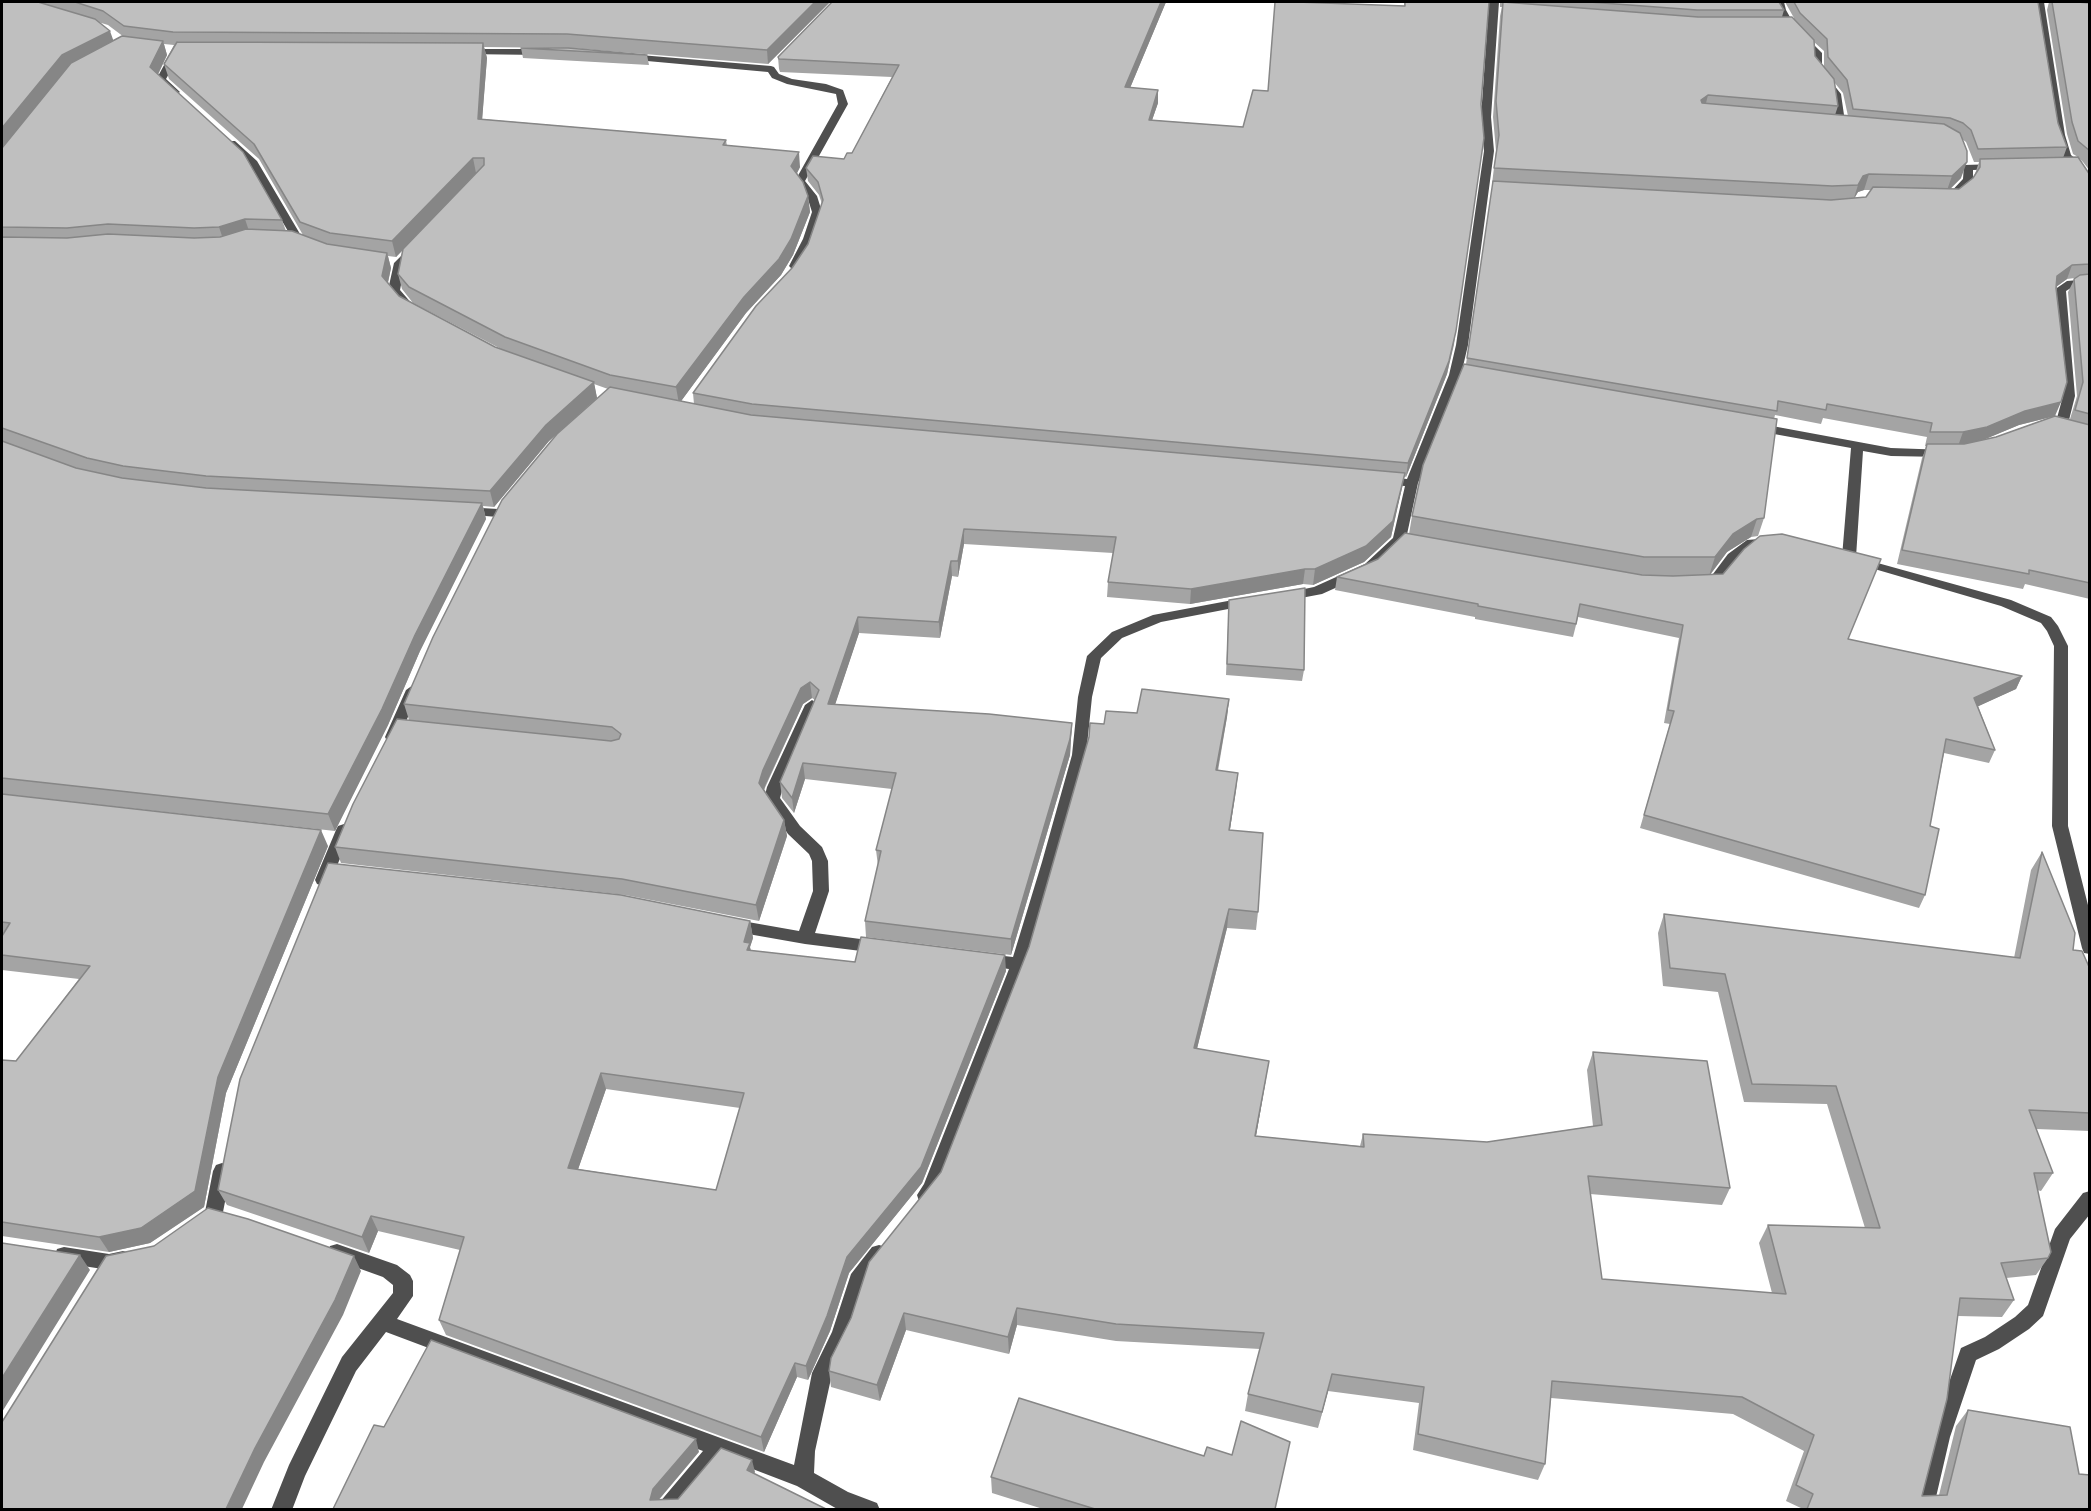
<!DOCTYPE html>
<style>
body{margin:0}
#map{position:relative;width:2091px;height:1511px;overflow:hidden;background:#fff;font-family:Jost,sans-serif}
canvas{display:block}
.frame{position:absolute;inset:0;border:3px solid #000;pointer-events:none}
</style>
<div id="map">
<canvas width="2091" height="1511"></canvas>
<div class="frame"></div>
</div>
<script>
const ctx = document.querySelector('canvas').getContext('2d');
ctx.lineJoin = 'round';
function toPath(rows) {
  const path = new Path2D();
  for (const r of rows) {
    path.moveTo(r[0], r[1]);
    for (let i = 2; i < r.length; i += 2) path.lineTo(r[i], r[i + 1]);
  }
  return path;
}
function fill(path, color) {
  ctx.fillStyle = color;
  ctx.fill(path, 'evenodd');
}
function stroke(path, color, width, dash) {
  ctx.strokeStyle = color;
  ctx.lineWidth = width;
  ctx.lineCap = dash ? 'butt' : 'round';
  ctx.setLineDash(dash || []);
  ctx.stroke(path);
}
const minor = toPath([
 [1489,2,1499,2,1491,117,1494,151,1468,345,1461,375,1418,483,1406,539,1375,570,1322,594,1285,601,1280,600,1278,597,1280,594,1314,587,1365,564,1393,538,1405,486,1385,485,1379,481,1385,477,1407,479,1449,375,1456,345,1484,151,1481,117,1489,2],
 [1776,2,1784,2,1786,10,1795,26,1822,53,1822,70,1841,94,1846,129,1837,127,1831,94,1812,70,1812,54,1788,29,1776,10,1776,2],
 [2035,2,2044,2,2065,135,2071,155,2081,163,2090,176,2090,188,2086,187,2073,167,2061,156,2055,135,2035,2],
 [466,49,541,49,546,52,541,55,463,54,461,52,466,49],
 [175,51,180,54,166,79,180,92,175,95,156,80,170,54,175,51],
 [628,54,771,66,774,67,779,74,792,79,826,84,843,90,848,104,805,181,817,196,822,212,813,239,799,268,791,268,789,266,803,239,812,212,807,196,795,181,838,104,836,94,787,84,772,78,768,72,625,59,623,57,628,54],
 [227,141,235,141,257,161,303,239,311,245,310,247,302,247,295,243,249,165,227,145,227,141],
 [1998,164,2002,165,2002,169,1973,170,1973,179,1966,190,1954,200,1946,200,1945,198,1963,179,1964,165,1998,164],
 [413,247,419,250,405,264,400,290,413,305,407,308,403,307,388,290,394,263,409,248,413,247],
 [2090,279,2090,285,2074,286,2066,291,2075,396,2069,420,2063,424,2042,427,2040,424,2042,421,2057,418,2063,396,2053,301,2054,290,2067,281,2090,279],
 [1756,423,1891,448,1947,450,1949,453,1943,457,1891,456,1863,451,1856,557,2011,600,2051,617,2058,626,2068,646,2068,826,2090,913,2090,954,2084,953,2082,948,2052,826,2054,646,2047,631,2041,623,2001,606,1854,563,1852,560,1844,560,1842,557,1851,448,1752,430,1750,427,1752,424,1756,423],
 [465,507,498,509,505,513,498,517,460,514,458,511,465,507],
 [1759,539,1766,543,1764,546,1755,547,1738,560,1719,585,1699,585,1697,582,1699,579,1710,578,1728,554,1747,540,1759,539],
 [1249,597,1256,601,1254,604,1161,622,1122,638,1101,658,1092,697,1086,755,1027,964,940,1189,933,1201,926,1203,919,1201,917,1195,924,1184,1009,969,987,966,981,965,979,960,981,955,987,954,1013,957,1042,862,1072,755,1078,697,1087,656,1112,632,1153,615,1249,597],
 [413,685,420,690,399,737,397,741,387,741,385,737,406,690,413,685],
 [812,700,819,705,783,787,780,798,800,826,822,847,828,861,829,891,815,933,883,942,885,947,883,952,877,953,805,944,731,931,725,929,723,925,725,921,731,919,799,931,813,891,812,861,809,854,788,834,764,799,767,787,805,705,812,700],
 [344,824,350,826,352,830,331,880,329,884,323,886,317,884,315,880,336,830,338,826,344,824],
 [222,1163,228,1165,231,1171,223,1212,221,1218,214,1220,207,1218,205,1212,213,1171,216,1165,222,1163],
 [2090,1191,2090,1214,2070,1239,2043,1316,2029,1329,1999,1349,1976,1360,1950,1437,1933,1510,1912,1510,1930,1437,1961,1348,1985,1337,2015,1317,2028,1305,2055,1229,2083,1193,2090,1191],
 [337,1244,397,1265,410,1275,413,1281,413,1296,397,1319,794,1465,812,1373,832,1332,851,1274,872,1247,879,1245,886,1247,888,1253,869,1279,851,1334,832,1374,815,1451,814,1473,848,1492,877,1503,880,1510,839,1510,797,1486,724,1458,680,1510,656,1510,659,1503,703,1451,386,1332,356,1371,305,1476,292,1510,271,1510,289,1465,342,1357,393,1293,393,1285,383,1277,330,1258,328,1252,330,1246,337,1244],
 [64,1247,109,1254,123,1251,130,1253,132,1259,130,1265,109,1270,64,1263,57,1261,55,1255,57,1249,64,1247]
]);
const wall = toPath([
 [2,2,830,2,768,64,570,48,484,47,487,58,482,119,726,140,727,146,800,167,797,173,808,196,810,212,793,255,781,275,746,313,681,401,694,404,693,393,792,268,808,244,822,204,819,195,808,181,806,168,844,159,852,153,892,77,780,72,779,69,778,57,832,2,1166,2,1130,88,1158,103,1152,120,1243,127,1268,91,1404,6,1404,2,1489,2,1454,345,1447,374,1406,477,1404,476,1391,537,1364,562,1313,585,1303,584,1190,604,1107,597,1108,582,1113,553,964,544,958,577,952,576,940,638,859,633,835,704,1072,723,1070,755,1011,955,866,937,865,921,878,866,876,850,892,789,805,779,794,813,782,798,780,782,815,700,812,698,803,704,764,790,784,820,787,836,759,921,625,895,341,863,335,847,409,720,404,704,608,389,594,384,597,398,549,441,494,507,483,506,486,519,420,651,388,725,335,831,2,794,328,846,226,1093,204,1207,150,1243,109,1252,2,1236,2,1060,16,1061,79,979,2,970],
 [98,22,108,25,124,37,113,41],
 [164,44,174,45,164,64,169,79,259,159,303,235,286,231,282,220,158,75,167,55],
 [403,250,398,274,402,289,413,303,505,351,495,347,399,296,388,283,391,268,388,256,396,257],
 [1500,2,1779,2,1784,10,1782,17,1794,18,1785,2,2038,2,2058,123,2067,147,2063,158,2078,157,2073,154,2067,134,2047,10,2049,2,2090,2,2090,171,2083,162,2079,158,2090,175,2090,599,2025,584,2023,589,1897,564,1922,458,1927,446,1925,446,1927,437,1823,418,1821,424,1775,415,1774,419,1764,518,1758,536,1751,537,1727,552,1710,575,1848,639,2022,676,2016,689,1978,706,1995,750,1989,763,1944,753,1930,826,1925,895,1919,908,1640,828,1670,724,1664,723,1679,638,1578,617,1573,637,1475,619,1475,617,1335,590,1337,577,1378,559,1409,534,1412,516,1466,364,1493,184,1492,184,1496,151,1493,117,1500,16,1502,7,1500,7],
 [1814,42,1824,51,1824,68,1815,56],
 [1834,82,1843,93,1848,116,1835,115,1838,106],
 [1962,139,1966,142,1974,162,1979,162,1975,174,1973,178,1959,189,1950,189,1961,178],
 [1864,190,1871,190,1866,197,1854,198,1858,192],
 [2075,278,2068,292,2077,396,2070,419,2055,416,2057,286,2067,279],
 [2051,417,1996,437,1982,440,2019,425],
 [521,48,647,55,649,65,523,58],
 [1229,600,1304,670,1302,681,1226,675],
 [1229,699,1227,717,1218,771,1238,773,1230,830,1258,912,1256,930,1227,928,1197,1048,1266,1079,1256,1136,1360,1146,1363,1134,1487,1142,1593,1126,1587,1070,1593,1052,1730,1188,1722,1205,1590,1194,1602,1279,1772,1293,1759,1243,1768,1225,1865,1228,1827,1104,1744,1102,1718,992,1663,986,1658,933,1664,914,2014,958,2031,870,2042,852,2073,950,2090,969,2090,1131,2036,1129,2053,1173,2041,1191,2037,1190,2048,1258,2036,1275,2006,1278,2014,1300,2002,1317,1958,1316,1922,1496,1939,1495,1956,1426,1968,1410,2079,1474,2090,1509,1803,1509,1786,1501,1804,1451,1733,1414,1551,1398,1545,1464,1538,1480,1413,1450,1419,1403,1328,1391,1318,1428,1245,1411,1248,1394,1260,1349,1116,1341,1017,1325,1009,1354,906,1330,880,1401,831,1387,829,1371,941,1172,1029,947,1104,724,1137,713],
 [750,921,753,938,750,947,751,951,855,962,1006,971,922,1183,849,1273,830,1331,808,1380,797,1377,764,1452,446,1335,439,1320,460,1250,378,1231,369,1253,227,1205,218,1190],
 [606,1089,740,1108,716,1190,578,1169],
 [991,1477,1275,1509,1043,1509,992,1493]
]);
const shadedWall = toPath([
 [815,2,830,2,768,64,767,50],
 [1161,2,1166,2,1125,100,1125,87],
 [110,31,115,45,2,150,2,128,62,55],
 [163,41,167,55,154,82,150,67],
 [483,43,487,58,481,134,478,119],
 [1158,90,1158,103,1148,132,1149,120],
 [1708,95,1704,111,1701,100],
 [799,152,800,167,793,181,791,166],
 [473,158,476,173,396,257,392,241],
 [1967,162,1961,178,1946,193,1952,176],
 [1869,174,1864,190,1858,192,1853,201,1858,185,1863,176],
 [808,196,810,212,793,255,781,275,746,313,679,404,676,387],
 [245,219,250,234,224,242,219,227],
 [387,253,391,268,386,291,382,276],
 [2072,265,2067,279,2052,290,2057,276],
 [1456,331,1447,374,1406,477,1408,463],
 [594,382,597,398,549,441,494,507,490,491,546,425],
 [2061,402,2055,416,2019,425,1981,441,1958,446,1963,432,2025,411],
 [1405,473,1402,488,1391,537,1364,562,1313,585,1315,569],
 [482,503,486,519,420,651,388,725,335,831,328,814,415,635],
 [1757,519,1751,537,1727,552,1709,576,1715,557,1733,534],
 [964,529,964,544,958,577,958,561],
 [951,561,952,576,940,638,939,622],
 [1305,569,1303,584,1190,604,1191,589],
 [858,617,859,633,830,720,828,704],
 [2022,676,2016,689,1968,711,1974,698],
 [810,682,812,698,803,704,765,786,762,798,759,783,763,770,801,688],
 [1229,699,1227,717,1214,789,1216,770],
 [1072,723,1070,755,1011,955,1011,939],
 [803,763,805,779,794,813,792,798],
 [1238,773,1236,791,1227,848,1229,830],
 [784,820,787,836,759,921,756,905],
 [321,830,328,846,226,1093,204,1207,150,1243,109,1252,99,1237,218,1077],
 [1229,909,1227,928,1193,1065,1194,1048],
 [750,921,753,938,750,947,752,959,744,942],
 [1005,955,1006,971,922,1183,849,1273,830,1331,808,1380,806,1366,847,1257],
 [1269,1061,1266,1079,1253,1153,1255,1136],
 [601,1073,606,1089,573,1184,568,1168],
 [371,1216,378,1231,369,1253,362,1237],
 [80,1255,90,1270,2,1412,2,1378],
 [354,1256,361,1271,343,1315,264,1462,242,1509,226,1509,255,1448],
 [1017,1308,1017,1325,1009,1354,1008,1337],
 [904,1313,906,1330,880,1401,877,1385],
 [795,1363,797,1377,764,1452,761,1437],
 [1332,1374,1328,1391,1318,1428,1322,1412],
 [696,1439,699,1452,657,1502,650,1500,653,1489],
 [752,1460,755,1472,751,1483,747,1470]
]);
const building = toPath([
 [2,2,38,2,95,19,110,31,62,55,2,128,2,2],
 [75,2,815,2,767,50,567,34,173,32,124,26,103,11,75,2],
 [832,2,1161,2,1125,87,1158,90,1149,120,1243,127,1253,90,1268,91,1275,2,1297,2,1405,6,1405,2,1489,2,1481,104,1484,138,1456,331,1449,361,1408,463,752,404,693,393,756,306,792,268,808,244,823,200,818,182,806,168,813,156,844,159,847,153,852,153,899,65,779,59,778,57,832,2],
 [1503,2,1698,17,1792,17,1814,40,1815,56,1834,79,1838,106,1708,95,1701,100,1702,103,1944,124,1960,133,1967,151,1967,162,1952,176,1869,174,1863,176,1858,185,1832,186,1494,168,1499,135,1496,101,1503,2],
 [1589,2,1779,2,1784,10,1697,10,1589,2],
 [1794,2,2038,2,2058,123,2067,147,1978,149,1971,130,1963,123,1950,118,1853,109,1847,80,1828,57,1827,39,1800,13,1794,2],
 [2052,2,2077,2,2090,3,2090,151,2078,141,2072,122,2052,2],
 [122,36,163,41,150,67,243,152,282,220,245,219,219,227,194,228,108,224,67,228,2,227,2,148,71,63,122,36],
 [177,42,483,43,478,119,726,140,723,145,799,152,791,166,803,182,808,196,791,239,779,259,744,297,676,387,610,375,505,337,409,287,398,274,403,249,484,165,484,158,473,158,392,241,330,233,300,222,254,144,164,64,177,42],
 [521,48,568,48,647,55,521,48],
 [2078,157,2090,175,2090,264,2072,265,2057,276,2056,288,2067,382,2061,402,2025,411,1987,427,1963,432,1930,432,1932,423,1827,404,1826,410,1778,401,1777,411,1467,358,1493,181,1831,200,1866,197,1873,187,1959,189,1973,178,1980,167,1980,159,2078,157],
 [246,229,292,231,327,244,387,253,382,276,399,296,495,347,594,382,546,425,490,491,206,476,123,466,87,458,2,428,2,237,67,238,108,234,194,238,220,237,246,229],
 [2090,274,2090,414,2075,410,2083,382,2074,279,2080,275,2090,274],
 [1464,364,1777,419,1764,518,1757,519,1733,534,1715,557,1644,557,1412,516,1423,465,1464,364],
 [610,387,751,415,1405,473,1393,521,1366,546,1315,569,1305,569,1191,589,1108,582,1116,537,964,529,958,561,951,561,939,622,858,617,828,704,989,714,1072,723,1070,739,1011,939,865,921,881,851,876,850,896,773,803,763,792,798,780,782,819,690,810,682,801,688,763,770,759,783,784,820,756,905,622,879,335,847,353,804,397,719,611,741,619,739,621,734,612,727,404,704,433,637,502,500,557,434,610,387],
 [2055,416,2090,425,2090,583,2029,570,2029,574,1902,550,1927,444,1964,444,1996,437,2055,416],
 [2,441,76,468,122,478,206,488,482,503,415,635,382,709,328,814,2,778,2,441],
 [1405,533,1642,575,1673,576,1723,574,1744,549,1760,536,1782,534,1881,559,1848,639,2022,676,1974,698,1995,750,1946,739,1930,826,1939,829,1925,895,1644,815,1674,711,1668,710,1683,625,1580,604,1576,624,1478,606,1478,604,1337,577,1378,559,1405,533],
 [1305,588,1304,670,1227,664,1229,600,1305,588],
 [1142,689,1229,699,1216,770,1238,773,1229,830,1263,833,1258,912,1229,909,1194,1048,1269,1061,1255,1136,1364,1147,1363,1134,1487,1142,1602,1125,1593,1052,1707,1061,1730,1188,1588,1176,1602,1279,1786,1294,1768,1225,1880,1228,1836,1086,1752,1084,1725,974,1670,968,1664,914,2020,958,2042,852,2075,933,2073,950,2082,951,2090,969,2090,1113,2029,1110,2053,1173,2034,1173,2051,1252,2048,1258,2001,1263,2014,1300,1960,1298,1947,1399,1922,1496,1947,1495,1968,1410,2070,1427,2079,1474,2090,1475,2090,1509,1807,1509,1813,1494,1796,1485,1814,1435,1742,1397,1552,1381,1545,1464,1418,1434,1424,1387,1332,1374,1322,1412,1248,1394,1264,1333,1116,1324,1017,1308,1008,1337,904,1313,877,1385,829,1371,831,1358,851,1318,869,1262,941,1172,1029,947,1089,737,1090,723,1104,724,1106,711,1137,713,1142,689],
 [2,794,321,830,218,1077,195,1191,141,1228,99,1237,2,1222,2,1060,16,1061,90,966,2,955,2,936,10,923,2,922,2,794],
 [328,863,621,895,750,921,744,942,750,943,747,950,855,962,861,937,1005,955,921,1167,847,1257,827,1316,806,1366,795,1363,761,1437,439,1320,464,1237,371,1216,362,1237,218,1190,240,1079,328,863],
 [601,1073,744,1093,716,1190,568,1168,601,1073],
 [208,1208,248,1219,354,1256,335,1300,255,1448,226,1509,2,1509,2,1422,106,1256,154,1246,208,1208],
 [2,1243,80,1255,2,1378,2,1243],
 [431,1340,696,1439,653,1489,650,1500,678,1499,721,1448,752,1460,747,1470,826,1509,333,1509,374,1425,384,1427,431,1340],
 [1019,1398,1204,1456,1207,1447,1232,1455,1241,1421,1290,1442,1275,1509,1095,1509,991,1477,1019,1398]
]);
fill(minor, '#4f4f4f');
fill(wall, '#a4a4a4');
fill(shadedWall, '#868686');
fill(building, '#bfbfbf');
stroke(building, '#868686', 1.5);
</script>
